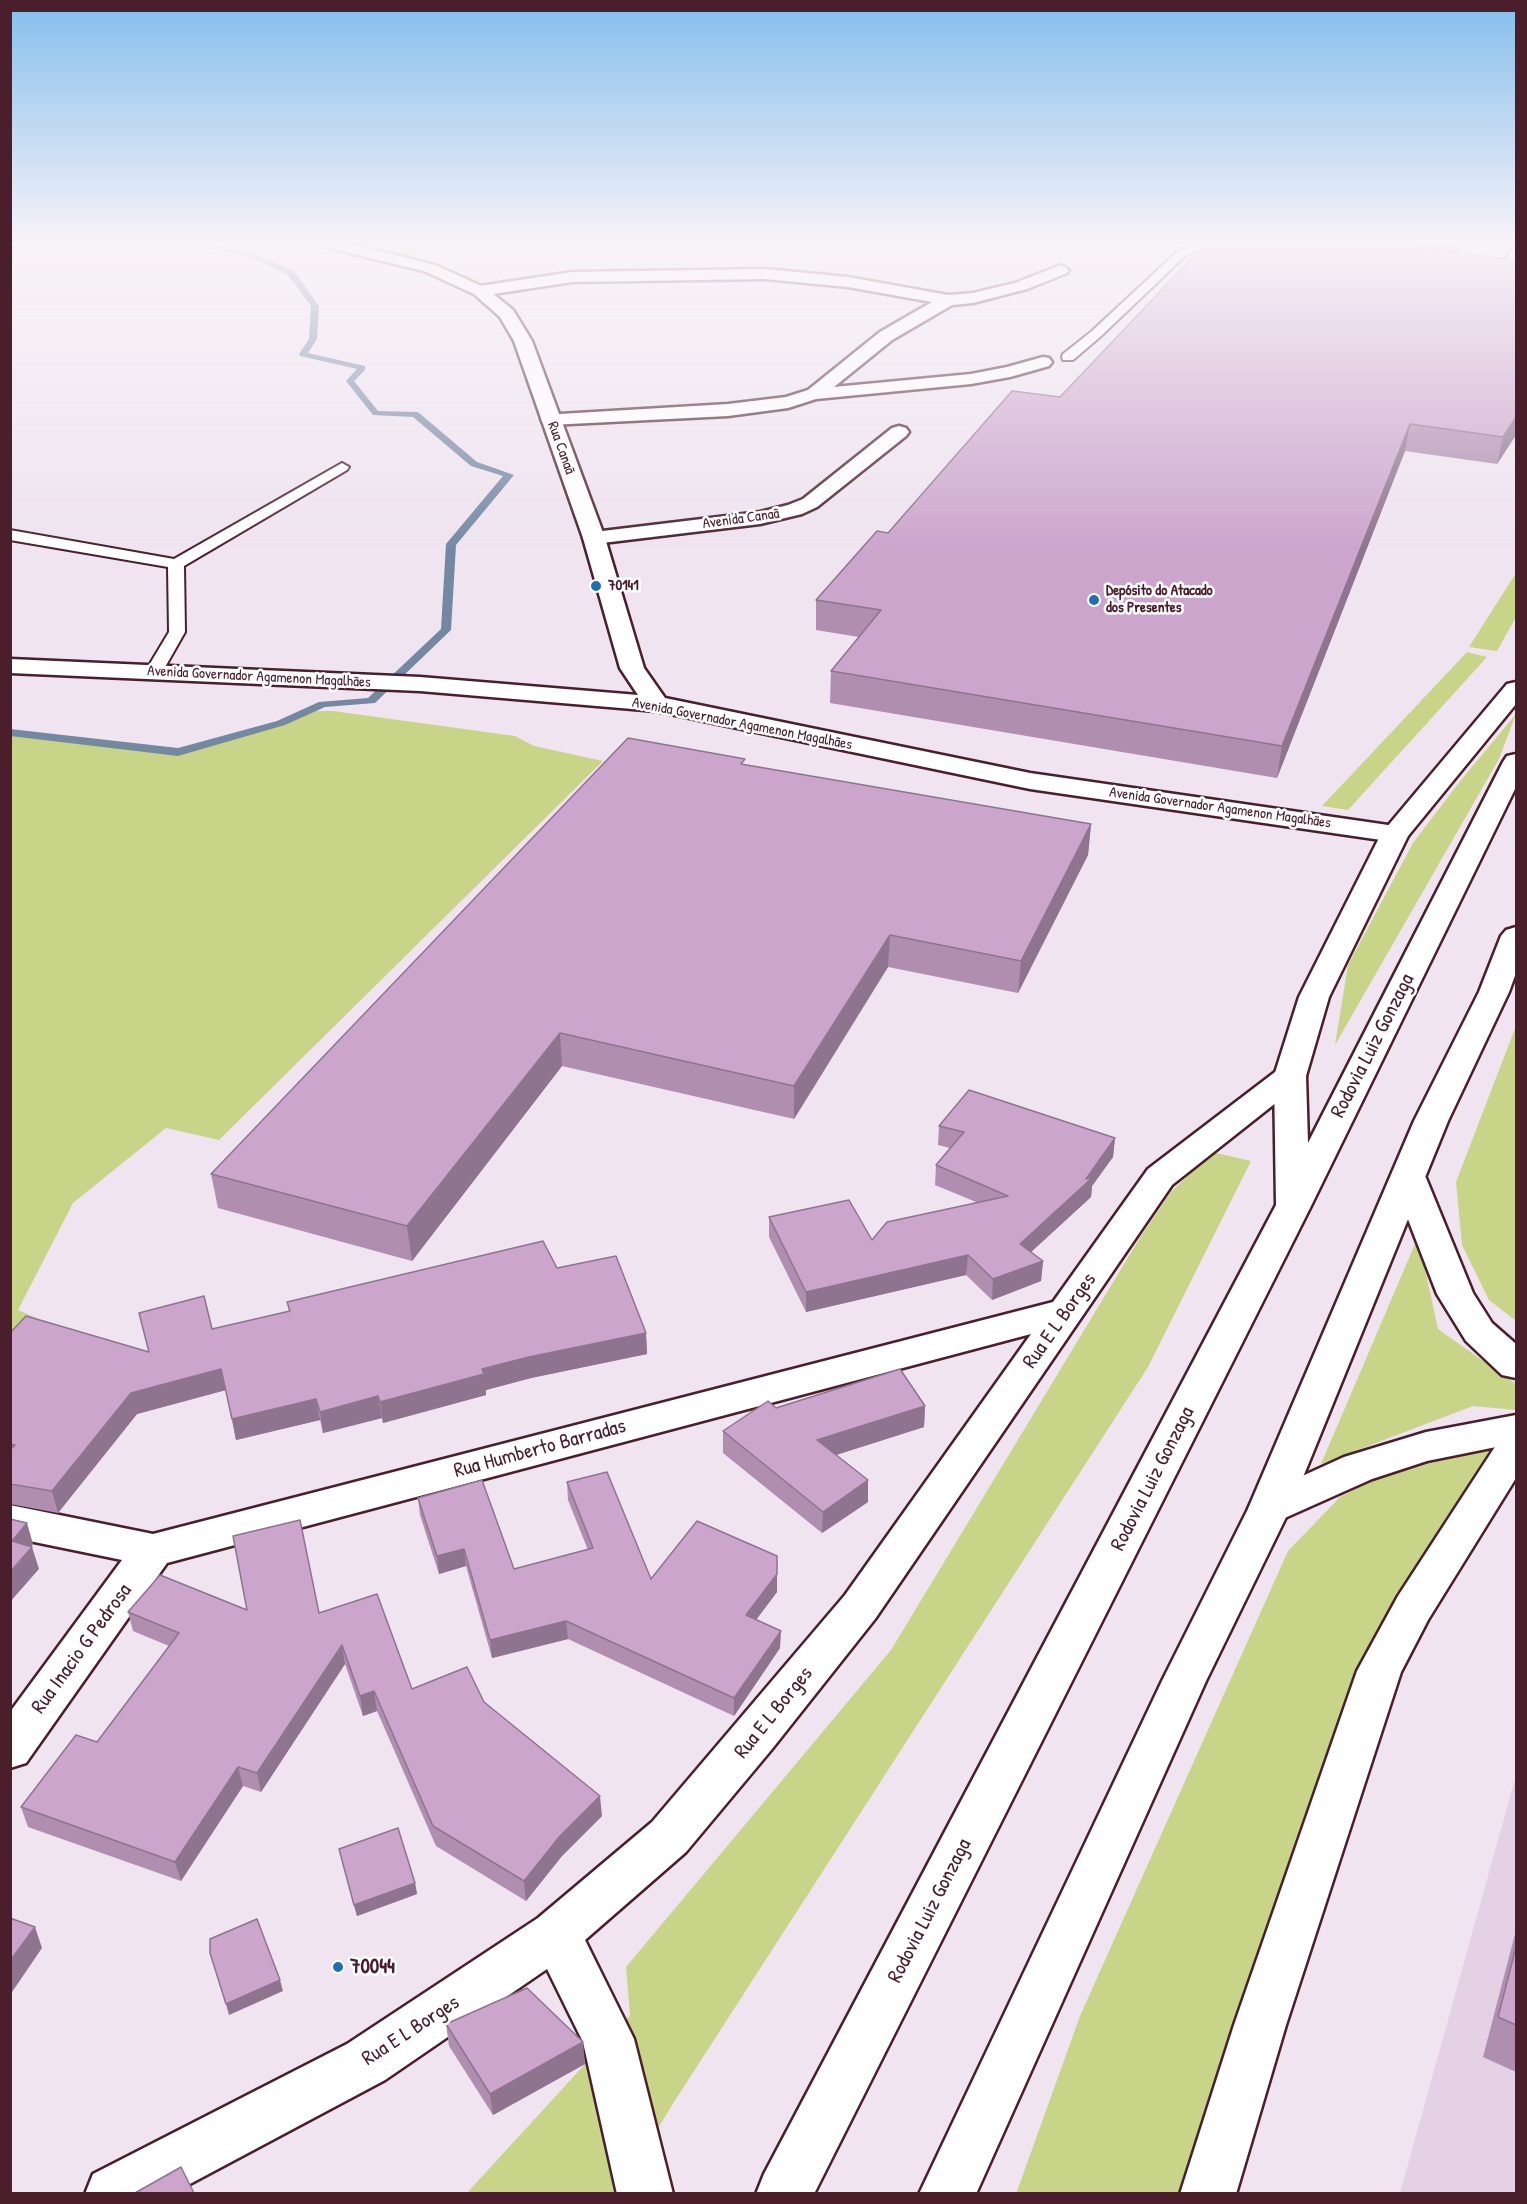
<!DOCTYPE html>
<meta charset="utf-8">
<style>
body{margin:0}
#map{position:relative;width:1527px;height:2204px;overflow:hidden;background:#efe4f0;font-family:"Patrick Hand",sans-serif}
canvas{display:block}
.frame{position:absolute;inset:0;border:12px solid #4a1f2b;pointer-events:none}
</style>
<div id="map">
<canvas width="1527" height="2204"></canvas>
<div class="frame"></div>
</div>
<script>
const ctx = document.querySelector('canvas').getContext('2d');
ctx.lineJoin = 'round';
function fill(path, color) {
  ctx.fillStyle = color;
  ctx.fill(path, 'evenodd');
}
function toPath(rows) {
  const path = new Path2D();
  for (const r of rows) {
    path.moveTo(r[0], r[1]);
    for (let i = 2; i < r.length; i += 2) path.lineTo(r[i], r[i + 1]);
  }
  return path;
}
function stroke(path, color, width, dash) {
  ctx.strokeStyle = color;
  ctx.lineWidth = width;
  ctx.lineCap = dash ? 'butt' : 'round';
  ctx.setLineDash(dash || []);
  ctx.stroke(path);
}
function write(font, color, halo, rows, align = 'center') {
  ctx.font = font + ' "Patrick Hand",sans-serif';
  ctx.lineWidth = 5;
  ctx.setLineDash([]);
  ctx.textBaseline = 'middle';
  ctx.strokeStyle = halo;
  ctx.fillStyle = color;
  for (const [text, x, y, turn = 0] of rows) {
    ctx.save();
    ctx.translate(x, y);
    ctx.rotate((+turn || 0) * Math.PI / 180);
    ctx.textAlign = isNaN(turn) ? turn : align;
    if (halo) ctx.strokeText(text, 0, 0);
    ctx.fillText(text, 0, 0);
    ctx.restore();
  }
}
const built = toPath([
 [1516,1775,1516,2193,1400,2193]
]);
const green = toPath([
 [337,242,439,242,407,259],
 [1516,573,1516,617,1497,651,1469,647],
 [1467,652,1487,657,1348,810,1322,806],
 [308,711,333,711,515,736,534,746,603,761,219,1140,166,1128,73,1203,18,1310,50,1324,11,1360,11,732,178,752,281,723],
 [1516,714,1499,759,1335,1045,1348,965,1413,843,1461,780],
 [1516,1026,1516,1321,1489,1300,1462,1245,1456,1182],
 [1212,1152,1251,1161,1148,1367,674,2102,618,2193,466,2194,630,2015,626,1967,891,1650,1141,1236,1171,1192],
 [1418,1237,1438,1329,1516,1384,1516,1410,1473,1406,1321,1464],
 [1511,1438,1411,1594,1193,2193,1016,2194,1080,2016,1288,1551,1340,1497,1400,1465]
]);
const stream = toPath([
 [181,242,197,242,255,254,294,271,319,306,317,339,308,353,365,366,365,370,354,381,378,411,418,412,477,462,514,475,456,545,451,630,375,703,325,707,285,725,178,756,10,736,10,729,178,748,277,721,319,702,368,698,441,629,446,544,503,476,471,466,413,417,373,415,346,381,357,369,300,356,299,354,309,339,311,306,288,275,251,257,181,242]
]);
const lane = toPath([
 [1198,243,1237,243,1243,246,1237,249,1200,249,1185,256,1100,337,1073,360,1063,360,1062,357,1063,354,1092,331,1177,252,1198,243],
 [1516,248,1516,259,1505,276,1482,275,1482,271,1498,270,1512,249,1516,248],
 [342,463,349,467,347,470,184,566,185,632,160,676,154,677,148,676,145,672,169,632,168,567,10,540,10,530,174,559,342,463]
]);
const street = toPath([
 [1061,265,1069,270,1067,273,1027,289,973,303,952,305,892,340,834,387,971,374,1007,367,1043,357,1049,358,1052,362,1049,366,1010,377,971,384,816,399,788,408,728,416,550,425,543,423,541,419,543,415,728,404,786,397,808,390,880,332,932,302,848,287,765,279,572,282,480,296,472,291,480,286,572,272,765,269,848,277,948,295,973,293,1015,283,1061,265],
 [899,426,906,428,909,432,906,436,817,507,802,514,760,524,594,544,586,543,583,538,586,533,594,532,760,512,788,505,803,499,892,428,899,426],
 [1290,1066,1301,1069,1306,1076,1301,1083,1172,1185,875,1619,772,1749,686,1852,585,1940,634,2039,673,2194,617,2194,583,2042,547,1969,385,2080,171,2194,85,2194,93,2174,347,2044,538,1918,652,1822,845,1595,1031,1334,167,1563,26,1763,10,1768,10,1712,122,1560,10,1537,10,1505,153,1534,1053,1302,1148,1169,1279,1069,1290,1066],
 [1516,1431,1516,1478,1428,1620,1401,1672,1286,2025,1236,2194,1180,2194,1234,2025,1357,1671,1398,1596,1502,1436,1516,1431]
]);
const secondary = toPath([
 [315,242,343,242,435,265,486,288,513,310,532,341,605,538,644,668,665,698,1030,773,1395,826,1405,828,1409,834,1405,840,1395,842,1030,789,656,711,420,691,10,673,10,659,420,677,638,695,620,668,583,538,514,341,500,317,474,294,424,271,317,245,315,242],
 [1409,1167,1421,1170,1426,1178,1473,1293,1492,1323,1516,1344,1516,1378,1502,1375,1466,1341,1437,1294,1392,1178,1397,1170,1409,1167],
 [1516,1415,1516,1443,1427,1461,1372,1479,1269,1525,1254,1520,1248,1509,1254,1498,1344,1457,1426,1432,1516,1415]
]);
const highway = toPath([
 [1516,682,1516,704,1408,836,1329,997,1306,1076,1308,1143,1503,762,1507,756,1516,754,1516,787,1310,1208,814,2194,756,2194,764,2174,1276,1205,1274,1076,1299,997,1381,834,1507,684,1516,682],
 [1516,927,1516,973,1509,992,1448,1121,1290,1509,1206,1681,976,2194,919,2194,1162,1681,1248,1509,1414,1121,1479,992,1501,936,1506,930,1516,927]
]);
const wall = toPath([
 [1207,242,1465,242,1458,254,1516,260,1516,435,1497,464,1405,451,1277,778,830,703,831,671,859,637,816,630,816,600,888,533,1060,397],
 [745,765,1091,824,1088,855,1018,993,888,967,794,1119,562,1066,412,1261,218,1208,211,1174],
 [939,1126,1115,1138,1113,1157,1092,1186,1091,1197,1031,1252,1043,1261,1041,1281,992,1300,966,1275,806,1312,769,1237,769,1217,872,1240,976,1202,935,1185,936,1165,950,1148,938,1145],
 [557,1268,646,1333,647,1354,531,1378,486,1390,486,1395,383,1423,382,1418,323,1433,320,1420,236,1440,226,1390,137,1414,58,1513,10,1504,10,1333,148,1352,212,1329,289,1311,287,1302],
 [925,1406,924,1427,836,1455,868,1502,822,1533,723,1453,723,1431,776,1408],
 [567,1482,651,1579,777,1592,756,1620,780,1648,734,1716,568,1639,492,1658,466,1566,439,1574,420,1515,418,1498,514,1569,588,1550,568,1500],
 [247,1610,319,1613,412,1689,484,1702,602,1816,562,1856,526,1901,436,1846,377,1711,363,1716,345,1664,261,1792,243,1786,181,1881,28,1827,21,1807,97,1742,169,1646,133,1631,128,1612],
 [339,1849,415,1883,417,1894,357,1916],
 [1516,1930,1516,2072,1483,2057],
 [446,2024,585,2064,493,2115,449,2046]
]);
const shadedWall = toPath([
 [1456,242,1465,242,1452,263],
 [1516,417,1516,435,1497,464,1503,437],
 [1410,424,1405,451,1277,778,1282,746],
 [1091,824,1088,855,1018,993,1021,961],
 [890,935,888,967,794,1119,794,1086],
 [560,1033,562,1066,412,1261,407,1226],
 [1115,1138,1113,1157,1092,1186,1091,1197,1018,1264,1020,1244,1086,1179],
 [968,1255,966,1275,806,1312,806,1292],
 [1043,1261,1041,1281,992,1300,993,1279],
 [646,1333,647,1354,531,1378,486,1390,486,1395,383,1423,380,1402,482,1369,529,1357],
 [221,1369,226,1390,137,1414,58,1513,52,1491,131,1393],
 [378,1396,382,1418,323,1433,320,1412],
 [316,1399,320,1420,236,1440,232,1419],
 [925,1406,924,1427,817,1461,817,1440],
 [868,1480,868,1502,822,1533,823,1512],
 [27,1523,33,1544,19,1563,12,1541],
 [32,1547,39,1569,10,1602,10,1572],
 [464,1549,466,1566,439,1574,437,1556],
 [777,1574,777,1592,746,1633,746,1615],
 [566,1621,568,1639,492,1658,490,1640],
 [781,1631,780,1648,734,1716,734,1698],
 [342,1645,345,1664,261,1792,257,1773],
 [374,1691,377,1711,363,1716,360,1696],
 [238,1767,243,1786,181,1881,175,1862],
 [600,1796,602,1816,562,1856,526,1901,524,1881,560,1836],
 [415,1883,417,1894,357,1916,354,1905],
 [35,1927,42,1948,10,1995,10,1961],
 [280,1980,283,1991,229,2015,226,2004],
 [583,2042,585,2064,493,2115,490,2094]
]);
const building = toPath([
 [1207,242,1364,242,1449,250,1448,252,1516,260,1516,417,1503,437,1410,424,1282,746,831,671,881,610,816,600,877,531,888,533,1012,391,1060,397,1207,242],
 [628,738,745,759,741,764,1091,824,1021,961,890,935,794,1086,560,1033,407,1226,211,1174,628,738],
 [969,1090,1115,1138,1086,1179,1093,1177,1020,1244,1043,1261,993,1279,968,1255,806,1292,769,1217,849,1200,872,1240,887,1222,1008,1196,936,1165,964,1132,939,1126,969,1090],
 [543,1241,557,1268,616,1256,646,1333,529,1357,482,1369,484,1374,380,1402,378,1396,320,1412,316,1399,232,1419,221,1369,131,1393,52,1491,10,1484,10,1450,15,1445,10,1444,10,1333,26,1316,149,1352,139,1313,204,1296,212,1329,290,1311,287,1302,543,1241],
 [900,1369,925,1406,817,1440,868,1480,823,1512,723,1431,768,1401,776,1408,900,1369],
 [607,1472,651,1579,697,1521,777,1556,777,1574,746,1615,781,1631,734,1698,566,1621,490,1640,464,1549,437,1556,418,1498,482,1480,514,1569,593,1548,567,1482,607,1472],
 [10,1519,27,1523,12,1541,32,1547,10,1572,10,1519],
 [300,1520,319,1613,377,1594,412,1689,467,1667,484,1702,600,1796,560,1836,524,1881,433,1826,374,1691,360,1696,342,1645,257,1773,238,1767,175,1862,21,1807,76,1735,97,1742,179,1633,128,1612,160,1575,247,1610,233,1536,300,1520],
 [398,1828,415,1883,354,1905,339,1849,398,1828],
 [10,1918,35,1927,10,1961,10,1918],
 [257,1919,280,1980,226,2004,210,1953,210,1939,257,1919],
 [1516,1947,1516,2025,1498,2017,1516,1947],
 [527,1988,583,2042,490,2094,446,2024,527,1988],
 [181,2167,194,2193,135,2193,181,2167]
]);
const markers = [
 [596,586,6,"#1f6fb2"],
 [1094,600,6,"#1f6fb2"],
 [338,1967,6,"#1f6fb2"]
];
const farStreetnames = [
 ["Rua Canaã",561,448,70],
 ["Avenida Canaã",741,519,-8],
 ["Avenida Governador Agamenon Magalhães",259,677,3],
 ["Avenida Governador Agamenon Magalhães",742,724,11],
 ["Avenida Governador Agamenon Magalhães",1220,808,8]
];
const farPoinames = [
 ["70141",608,586],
 ["Depósito do Atacado",1106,591],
 ["dos Presentes",1106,608]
];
const nearStreetnames = [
 ["Rodovia Luiz Gonzaga",1373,1046,-63],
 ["Rua E L Borges",1060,1321,-55],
 ["Rua Humberto Barradas",540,1449,-15],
 ["Rodovia Luiz Gonzaga",1153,1479,-63],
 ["Rua Inacio G Pedrosa",82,1649,-54],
 ["Rua E L Borges",774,1713,-51],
 ["Rodovia Luiz Gonzaga",930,1911,-63],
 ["Rua E L Borges",411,2031,-33]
];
const nearPoinames = [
 ["70044",350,1967]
];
fill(built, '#e4d1e5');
fill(green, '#c8d588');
fill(stream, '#7588a2');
stroke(lane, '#4a1f2b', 4);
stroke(street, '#4a1f2b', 5);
stroke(secondary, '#4a1f2b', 5);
stroke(highway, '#4a1f2b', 5);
fill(lane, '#fff');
fill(street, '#fff');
fill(secondary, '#fff');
fill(highway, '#fff');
fill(wall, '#af8eaf');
fill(shadedWall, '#8e748f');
fill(building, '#cba5cc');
stroke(building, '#8e748f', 1.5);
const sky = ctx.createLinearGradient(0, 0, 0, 551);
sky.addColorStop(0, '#85beec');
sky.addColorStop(0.44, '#f8f3f8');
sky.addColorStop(1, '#f8f3f800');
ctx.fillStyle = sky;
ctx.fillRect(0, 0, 1527, 551);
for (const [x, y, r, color] of markers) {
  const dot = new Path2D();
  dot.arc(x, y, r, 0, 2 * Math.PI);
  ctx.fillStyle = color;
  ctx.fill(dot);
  stroke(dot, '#fff', 2);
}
write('15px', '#4a1f2b', '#fff', farStreetnames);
write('bold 15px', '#4a1f2b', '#fff', farPoinames, 'left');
write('21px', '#4a1f2b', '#fff', nearStreetnames);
write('bold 21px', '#4a1f2b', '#fff', nearPoinames, 'left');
</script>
